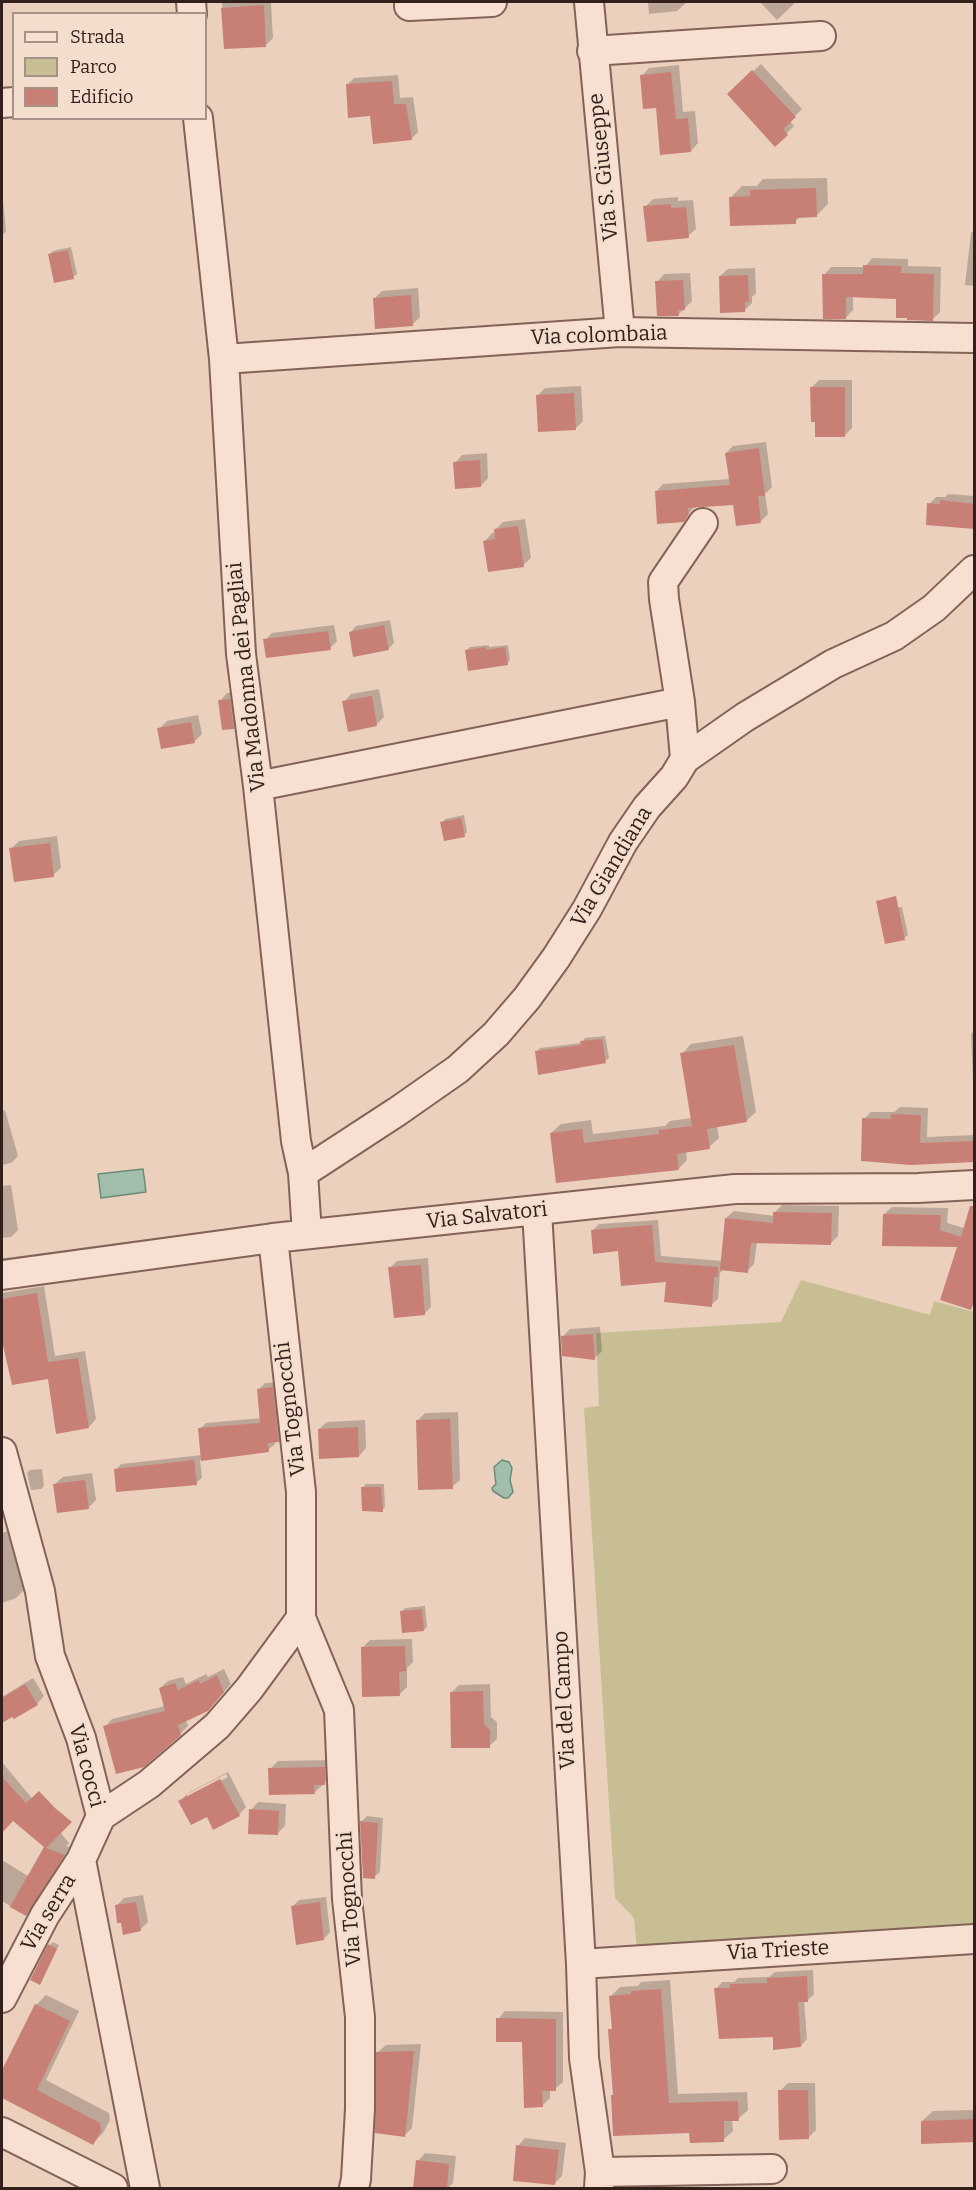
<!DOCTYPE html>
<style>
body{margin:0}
#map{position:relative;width:976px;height:2190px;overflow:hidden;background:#ebd0be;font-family:Bitter,serif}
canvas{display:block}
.frame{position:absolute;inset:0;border:3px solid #33201c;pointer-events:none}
.legend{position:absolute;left:12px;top:12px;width:195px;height:108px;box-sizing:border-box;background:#f3ddcd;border:2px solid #a69186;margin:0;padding:8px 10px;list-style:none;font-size:18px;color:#33201c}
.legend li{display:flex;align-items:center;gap:12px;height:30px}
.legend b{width:30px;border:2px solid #a69186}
</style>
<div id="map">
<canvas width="976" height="2190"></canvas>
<div class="frame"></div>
<ul class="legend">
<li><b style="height:8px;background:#f7e0d1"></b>Strada</li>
<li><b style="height:16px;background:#c8be93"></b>Parco</li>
<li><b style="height:16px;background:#c87f75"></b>Edificio</li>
</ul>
</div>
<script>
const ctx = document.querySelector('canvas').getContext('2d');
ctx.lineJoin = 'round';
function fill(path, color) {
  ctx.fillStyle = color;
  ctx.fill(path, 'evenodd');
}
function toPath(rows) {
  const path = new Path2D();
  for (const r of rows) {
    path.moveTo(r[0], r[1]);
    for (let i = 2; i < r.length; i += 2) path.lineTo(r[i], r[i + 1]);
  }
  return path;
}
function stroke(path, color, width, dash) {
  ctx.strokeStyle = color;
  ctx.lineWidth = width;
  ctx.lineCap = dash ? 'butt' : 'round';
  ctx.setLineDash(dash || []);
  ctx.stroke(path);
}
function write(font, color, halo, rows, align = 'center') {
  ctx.font = font + ' Bitter,serif';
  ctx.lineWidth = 4.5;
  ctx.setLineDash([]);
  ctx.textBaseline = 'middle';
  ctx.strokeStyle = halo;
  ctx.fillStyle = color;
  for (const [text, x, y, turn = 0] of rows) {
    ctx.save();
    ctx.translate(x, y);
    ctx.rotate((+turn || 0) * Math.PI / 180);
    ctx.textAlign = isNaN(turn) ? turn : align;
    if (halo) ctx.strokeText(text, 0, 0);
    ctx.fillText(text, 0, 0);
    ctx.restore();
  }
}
const green = toPath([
 [801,1280,930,1315,934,1301,974,1312,974,1929,637,1951,634,1918,615,1898,584,1408,599,1406,596,1333,781,1322]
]);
const water = toPath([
 [143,1169,146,1192,101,1198,98,1174,143,1169],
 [502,1460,509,1462,512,1468,510,1480,513,1492,508,1498,504,1498,493,1491,492,1488,496,1484,494,1467,502,1460]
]);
const shadow = toPath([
 [222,2,271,2,273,38,266,45,225,48],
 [648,2,687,2,677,11,649,14],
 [760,2,796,2,777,20],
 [761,64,802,109,790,121,794,126,775,145,729,94],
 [679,65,683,112,695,111,698,143,691,151,657,107,642,76,649,68],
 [398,75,400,98,413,97,418,132,411,139,371,114,347,85,354,78],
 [827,178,828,204,816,216,801,216,795,222,731,197,742,186,757,186,763,179],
 [2,189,6,231,2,236],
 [678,197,678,201,693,200,696,229,688,236,645,207,653,199],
 [974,230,974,286,965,285,971,233],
 [71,247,77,274,73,277,50,254,53,251],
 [872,258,908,259,908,266,941,267,940,312,933,319,898,297,853,296,853,310,846,318,824,275,831,267,865,267],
 [755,268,756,293,752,297,752,303,745,310,720,276,728,269],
 [690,273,692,301,678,315,657,282,664,274],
 [418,288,420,317,412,325,374,299,382,291],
 [819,380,852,380,852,428,845,435,816,420,811,388],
 [581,386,583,421,575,429,537,396,545,388],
 [766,442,772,487,765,494,768,514,761,521,734,503,695,506,683,520,656,492,663,484,730,479,726,453,733,446],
 [487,453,488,478,481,486,455,463,462,455],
 [948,494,974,496,974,528,929,504,936,497,945,497],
 [525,519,531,558,523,565,485,541,492,533,496,533,495,530,503,522],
 [390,620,394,643,388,649,350,633,356,626],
 [334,625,337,641,330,648,265,640,272,633],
 [489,645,489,647,508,645,510,660,507,664,466,651,470,647],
 [379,689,384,717,376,725,344,702,351,694],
 [237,692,241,720,233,727,220,701,227,693],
 [198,715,202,734,194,742,159,729,167,721],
 [464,815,467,832,464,835,442,823,445,819],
 [57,836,61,868,53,875,11,849,19,841],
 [883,907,902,907,908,935,904,938],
 [974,1030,974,1104,971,1034],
 [605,1036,609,1058,605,1061,536,1052,540,1048,582,1043,585,1038],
 [743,1036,756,1112,746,1121,717,1126,719,1138,709,1147,686,1151,687,1160,678,1169,557,1181,551,1133,561,1124,591,1120,593,1134,665,1126,670,1121,692,1118,682,1054,691,1044],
 [900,1107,928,1108,927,1137,974,1135,974,1161,911,1163,864,1119,871,1112,894,1112],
 [5,1110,18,1156,11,1163,2,1165,2,1111],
 [11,1185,18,1230,11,1237,2,1238,2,1186],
 [782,1205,839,1206,838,1236,831,1243,757,1242,754,1264,747,1271,724,1269,720,1273,718,1299,711,1305,619,1250,592,1231,599,1224,658,1220,661,1256,722,1261,726,1218,734,1211,775,1216,775,1212],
 [892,1207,948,1208,947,1223,974,1231,974,1304,970,1308,959,1246,884,1214],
 [428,1258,431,1307,424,1314,390,1268,397,1261],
 [44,1286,55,1356,85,1351,96,1419,89,1427,49,1378,13,1384,2,1336,2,1293],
 [600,1327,602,1351,594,1359,562,1337,570,1329],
 [279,1382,284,1434,278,1440,274,1441,275,1444,268,1450,200,1460,202,1478,196,1483,116,1470,121,1464,202,1455,200,1429,206,1423,262,1418,259,1389,265,1383],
 [458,1412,460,1480,452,1487,417,1421,425,1413],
 [365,1420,366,1448,359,1456,319,1429,327,1422],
 [42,1469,44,1486,41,1489,31,1490,27,1473,30,1470],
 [92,1473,96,1500,88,1508,55,1484,63,1477],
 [366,1484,384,1484,385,1507,382,1510,363,1487],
 [8,1531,25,1589,16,1598,2,1603,2,1533],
 [425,1606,427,1627,424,1630,401,1612,405,1608],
 [412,1639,413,1662,407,1668,407,1687,399,1695,362,1648,370,1640],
 [224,1669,231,1684,215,1702,186,1720,188,1726,180,1734,105,1727,112,1719,165,1706,160,1688,168,1681,183,1677,186,1684,206,1674,208,1677],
 [33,1678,44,1696,37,1704,5,1719,2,1712,2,1697],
 [490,1684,491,1717,497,1722,497,1739,489,1746,451,1693,459,1685],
 [332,1760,332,1776,314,1793,270,1769,278,1761],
 [2,1762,69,1843,66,1846,70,1847,32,1908,25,1915,2,1901,2,1860,28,1876,46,1846,13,1819,9,1823,2,1816],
 [228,1772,246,1807,239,1815,180,1801,188,1793],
 [226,1774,228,1777,187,1798,187,1794],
 [258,1802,286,1804,285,1826,277,1834,251,1810],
 [367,1816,383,1818,380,1872,374,1877,362,1821],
 [143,1895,148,1922,140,1930,122,1921,116,1906,124,1898],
 [326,1897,330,1932,324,1939,293,1906,299,1900],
 [53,1942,59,1945,40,1983,50,1945],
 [813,1970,814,1994,808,2000,804,2000,807,2039,801,2046,774,2035,716,1989,722,1982,734,1982,738,1978,769,1977,775,1972],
 [670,1980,678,2094,747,2092,748,2110,738,2119,732,2119,733,2131,723,2140,691,2132,615,2093,610,2030,613,2027,611,1996,620,1987,638,1986,641,1982],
 [46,1995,79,2011,46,2080,109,2113,110,2120,103,2133,93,2143,2,2096,2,2074,36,2005],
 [505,2011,563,2012,563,2082,555,2089,550,2090,550,2098,542,2106,523,2041,498,2019],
 [421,2044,412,2128,404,2136,378,2052,386,2045],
 [788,2083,815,2083,816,2130,808,2138,780,2091],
 [974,2110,974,2141,922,2121,933,2111],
 [525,2138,566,2143,562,2176,554,2184,518,2146],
 [425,2153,456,2156,453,2183,448,2188,415,2187,418,2161],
 [670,2180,670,2188,623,2188,631,2181],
 [717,2187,752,2187,752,2188,716,2188]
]);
const building = toPath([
 [264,5,266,47,224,49,221,8],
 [752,70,796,117,783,129,788,135,775,147,727,94],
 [671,72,676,119,688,118,691,152,660,155,656,108,643,109,640,75],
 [392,81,394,104,406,104,412,140,373,144,370,116,348,118,346,84],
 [816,188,817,217,796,218,796,224,730,226,729,197,750,196,750,190],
 [671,204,671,208,686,207,689,238,647,242,643,206],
 [68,250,74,279,54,283,48,254],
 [863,265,902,266,901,273,934,274,933,321,907,320,907,318,896,318,896,299,846,297,846,319,823,319,822,274,863,274],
 [748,275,749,302,745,302,745,312,720,313,719,276],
 [683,280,685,310,678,310,679,316,657,316,655,281],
 [411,295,413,326,375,329,373,298],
 [810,387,845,387,845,437,815,437,815,422,811,422],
 [574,393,576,430,538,432,536,395],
 [759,448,765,496,758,496,761,523,736,526,733,505,688,508,689,514,684,522,657,524,655,491,730,485,725,453],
 [480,460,481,487,455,489,453,462],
 [940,500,975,504,975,529,926,525,927,503,940,504],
 [518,526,524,567,488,572,483,541,495,539,494,529],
 [384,625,389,650,353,657,349,632],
 [328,631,331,650,266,658,263,639],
 [486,647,486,650,505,647,508,665,468,671,465,650],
 [372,696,377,726,348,732,342,701],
 [230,699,234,729,222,730,218,700],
 [191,722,195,743,161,749,157,728],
 [461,818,465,837,444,841,440,822],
 [50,843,54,877,14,882,9,848],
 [896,896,905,940,885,944,876,901],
 [602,1039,606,1063,538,1075,535,1051,581,1045,580,1041],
 [734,1045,747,1122,707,1129,710,1149,677,1154,679,1170,556,1183,550,1133,582,1129,584,1143,659,1134,659,1130,692,1126,680,1053],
 [891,1114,921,1115,920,1143,975,1141,975,1162,911,1165,861,1161,862,1118,891,1119],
 [970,1206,975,1206,975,1298,971,1310,940,1300,957,1247,882,1246,883,1214,941,1215,940,1230,961,1237],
 [773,1212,832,1213,831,1245,751,1243,748,1273,720,1270,725,1218,773,1223],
 [652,1225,655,1262,718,1267,718,1277,714,1277,712,1307,664,1302,666,1282,621,1286,618,1251,593,1254,591,1230],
 [421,1265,425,1315,394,1318,388,1267],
 [37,1293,48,1362,78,1358,89,1428,56,1434,48,1379,12,1385,2,1341,2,1299],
 [593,1334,595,1360,562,1356,561,1336],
 [273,1387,279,1442,268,1443,269,1452,201,1461,198,1428,260,1423,257,1389],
 [450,1419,453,1489,418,1490,416,1420],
 [358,1427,359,1457,319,1459,318,1429],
 [194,1460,197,1485,116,1492,114,1469],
 [85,1480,89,1509,57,1513,53,1484],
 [361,1487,381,1487,383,1512,362,1511],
 [422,1609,424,1631,402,1633,400,1611],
 [405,1646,406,1671,399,1672,400,1696,362,1697,361,1647],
 [217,1675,224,1692,208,1711,178,1725,181,1735,144,1767,116,1774,103,1726,165,1711,159,1688,175,1683,178,1690,199,1680,200,1684],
 [25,1684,38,1705,14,1719,12,1717,2,1723,2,1698],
 [483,1691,484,1724,490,1730,490,1748,451,1748,450,1692],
 [325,1767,325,1785,314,1785,315,1794,269,1795,268,1768],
 [2,1777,26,1803,39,1791,55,1808,72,1822,46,1848,65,1855,26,1916,10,1907,44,1847,13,1821,2,1833],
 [220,1779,240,1816,213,1830,207,1817,191,1825,178,1801],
 [249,1809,279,1811,278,1835,248,1834],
 [360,1821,378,1823,375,1879,363,1878],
 [136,1902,141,1931,123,1935,121,1923,117,1923,115,1905],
 [320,1902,324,1940,296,1945,291,1906],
 [48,1944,57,1949,40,1985,30,1980],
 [807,1976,808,2002,798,2002,801,2047,773,2050,773,2037,719,2039,714,1988,730,1988,730,1984,767,1983,767,1978],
 [661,1989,669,2103,738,2101,739,2121,724,2121,724,2142,690,2143,689,2133,613,2136,611,2095,613,2095,608,2029,612,2029,609,1996,631,1994,631,1991],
 [35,2004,70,2021,37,2090,100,2123,101,2131,93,2145,2,2098,2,2070],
 [496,2018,556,2019,556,2091,542,2091,543,2107,524,2108,522,2042,496,2042],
 [414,2051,405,2137,375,2133,376,2052],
 [778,2090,808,2090,809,2139,779,2140],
 [975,2119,975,2142,921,2144,921,2121],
 [516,2145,559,2150,555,2185,513,2181],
 [416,2160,449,2164,447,2188,413,2188]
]);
const minor = toPath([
 [191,2,192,14],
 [589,2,620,332],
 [409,6,492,2],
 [592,51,821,36],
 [2,103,14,102],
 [198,118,224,359,241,654,258,786,296,1141,303,1173,307,1234],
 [224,359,620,332,974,338],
 [685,759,680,702,664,599,663,582,703,523],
 [258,786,680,702],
 [303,1173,398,1111,458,1069,496,1034,527,998,556,958,587,909,623,842,647,807,674,777,685,759,745,717,833,664,894,636,934,608,974,570],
 [537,1211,581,1964,584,2058,600,2172,599,2188],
 [273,1238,301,1492,301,1618,339,1710,347,1899,360,2017,360,2109,356,2179,354,2188],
 [2,1275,273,1238,735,1189,918,1188,974,1185],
 [2,1452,40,1591,50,1656,81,1738,101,1816,81,1860,145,2188],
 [101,1816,149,1784,217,1726,249,1689,301,1618],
 [581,1964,974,1939],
 [2,1998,45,1915,81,1860],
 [2,2132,113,2188],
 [600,2172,772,2169]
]);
const streetNames = [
 ["Via S. Giuseppe",604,167,-96],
 ["Via colombaia",599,336,-2],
 ["Via Madonna dei Pagliai",247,677,-96],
 ["Via Giandiana",612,867,-59],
 ["Via Salvatori",487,1216,-6],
 ["Via Tognocchi",291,1409,-97],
 ["Via del Campo",565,1700,-93],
 ["Via cocci",86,1766,75],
 ["Via Tognocchi",350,1899,-94],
 ["Via serra",49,1913,-59],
 ["Via Trieste",778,1951,-3]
];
fill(green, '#c8be93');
fill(water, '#a1bdac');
stroke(water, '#6a8a78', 1.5);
fill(shadow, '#0003');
fill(building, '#c87f75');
stroke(minor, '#836258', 32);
stroke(minor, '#f7e0d1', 28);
write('21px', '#33201c', '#f3ddcd', streetNames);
</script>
